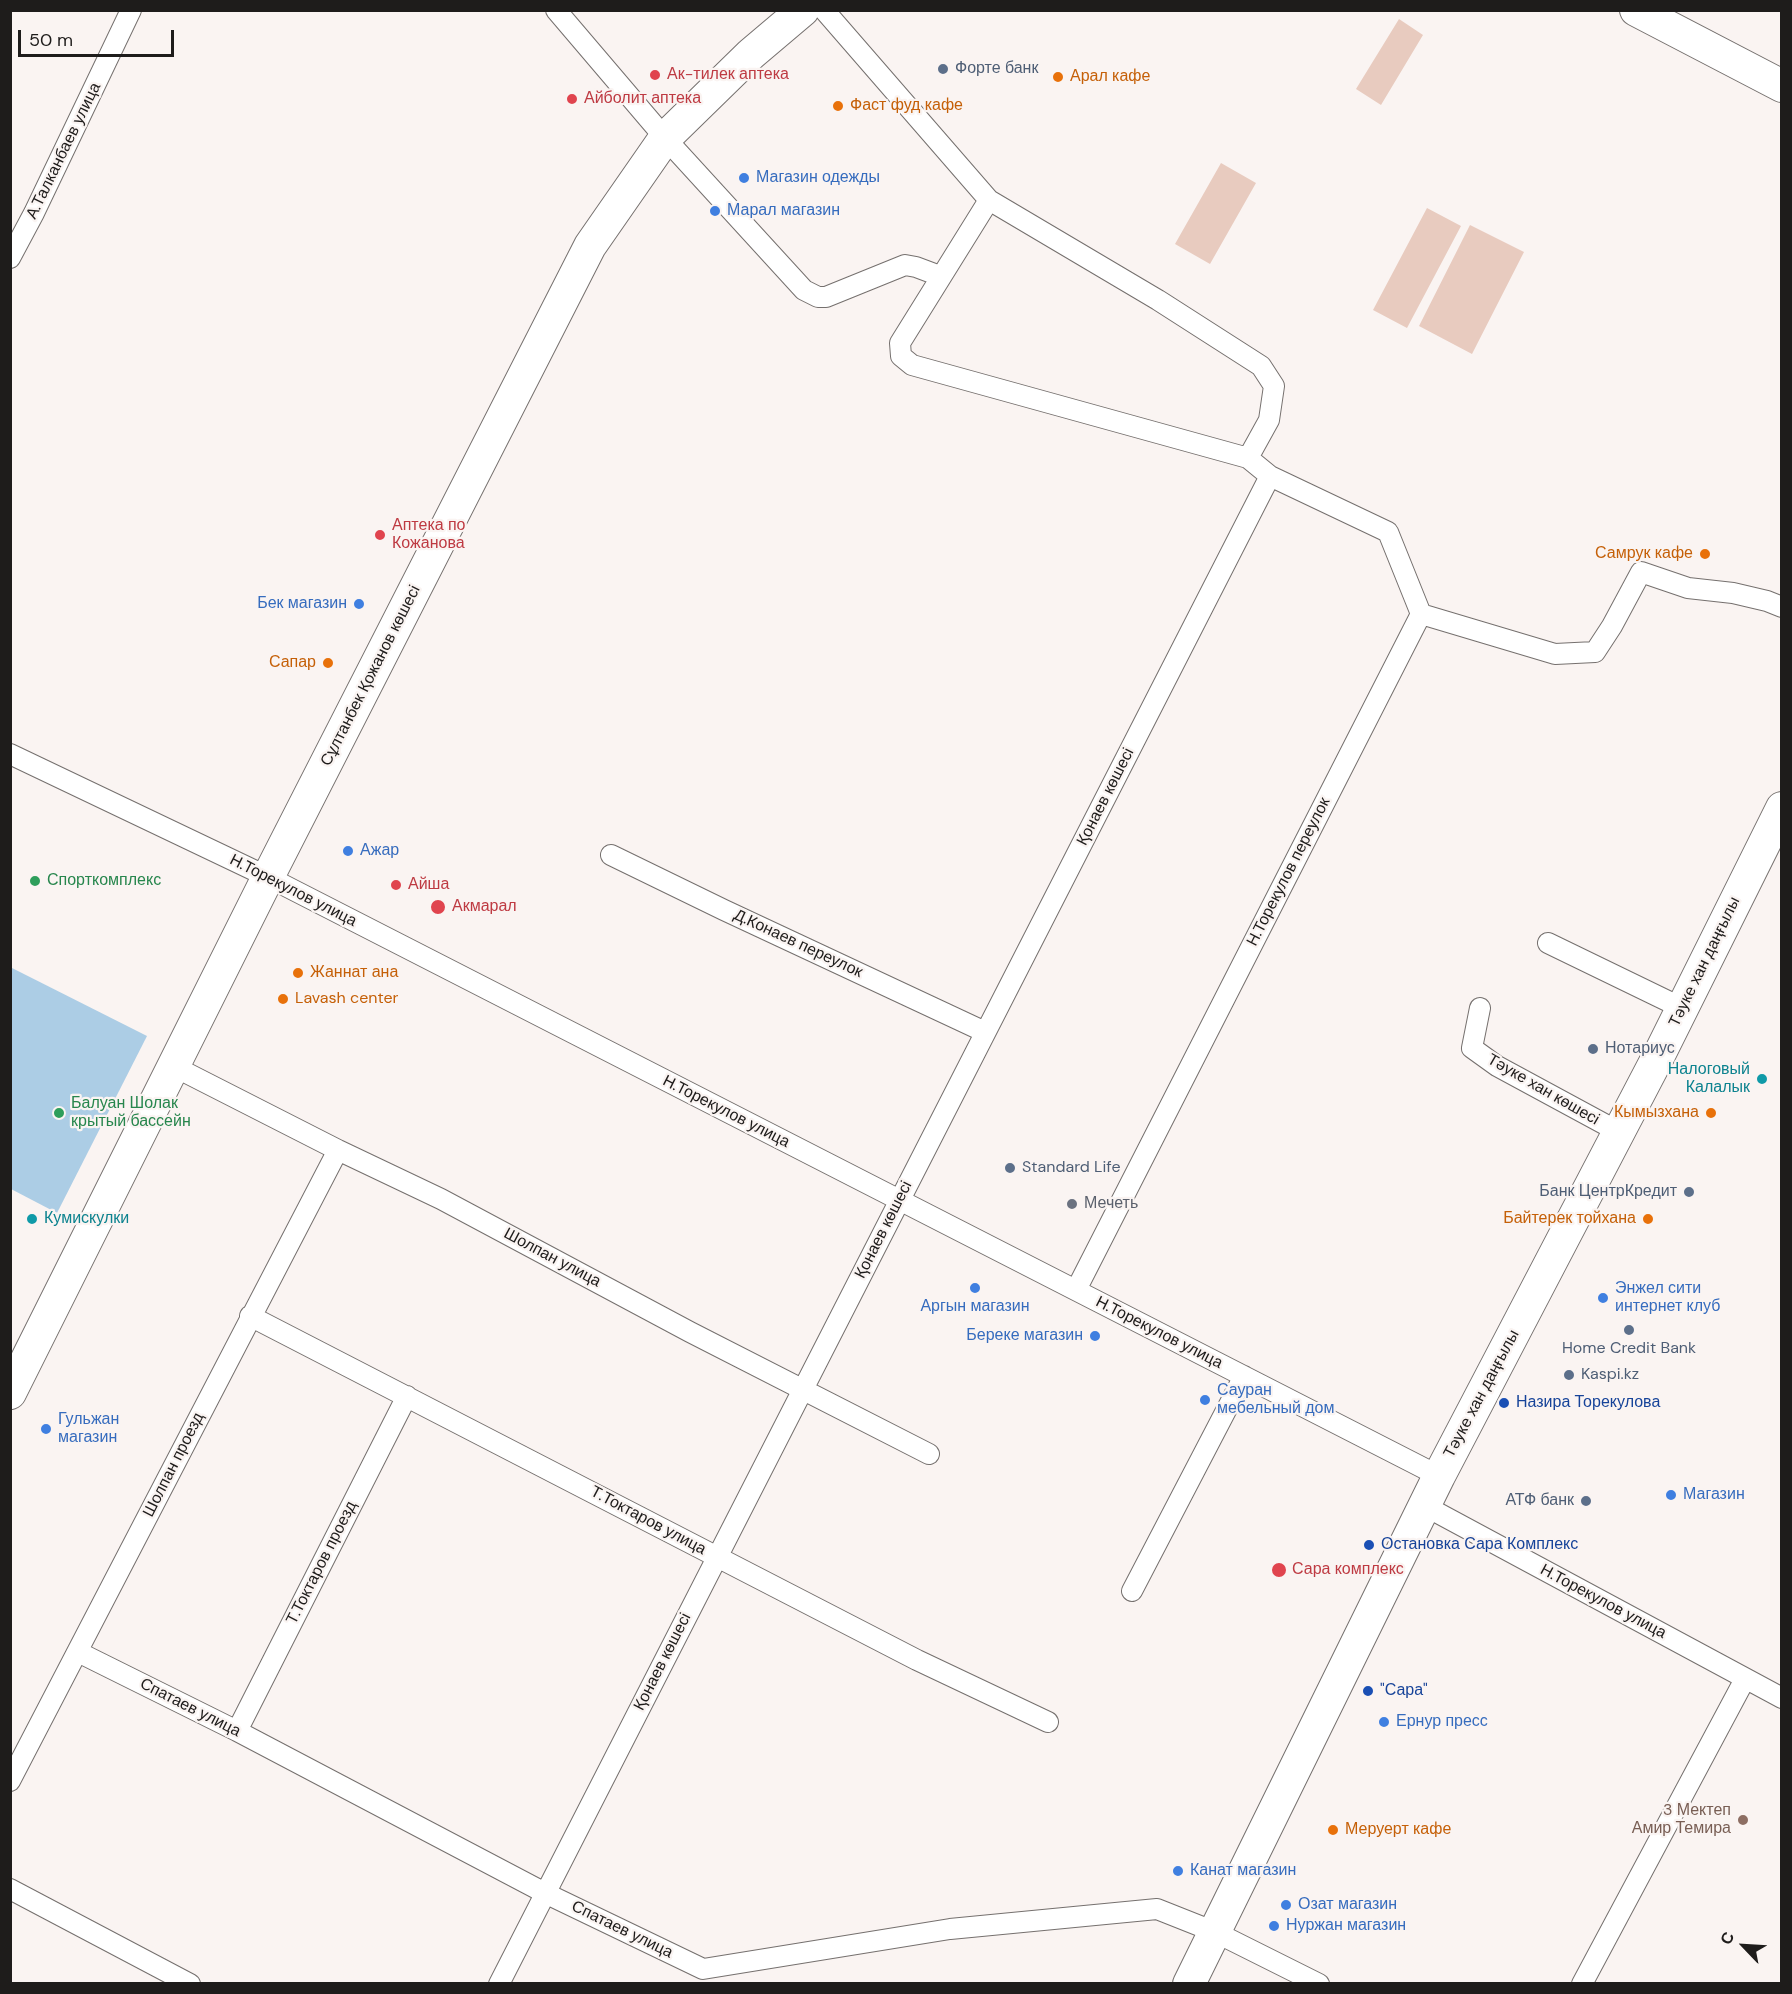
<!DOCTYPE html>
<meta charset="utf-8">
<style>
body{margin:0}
#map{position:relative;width:1792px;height:1994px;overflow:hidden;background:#faf4f2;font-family:"DM Sans",sans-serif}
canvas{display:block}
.frame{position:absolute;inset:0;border:12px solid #1e1c1b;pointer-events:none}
.north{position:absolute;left:1714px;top:1916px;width:60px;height:60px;-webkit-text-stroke:4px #faf4f2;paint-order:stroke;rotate:295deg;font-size:16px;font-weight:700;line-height:24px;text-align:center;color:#1e1c1b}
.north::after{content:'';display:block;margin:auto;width:21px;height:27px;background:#1e1c1b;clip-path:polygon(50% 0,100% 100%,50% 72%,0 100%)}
.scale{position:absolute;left:18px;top:30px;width:156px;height:27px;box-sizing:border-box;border:3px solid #1e1c1b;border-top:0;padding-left:8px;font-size:18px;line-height:21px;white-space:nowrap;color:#1e1c1b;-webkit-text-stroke:4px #faf4f2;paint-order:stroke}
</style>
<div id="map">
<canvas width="1792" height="1994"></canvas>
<div class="frame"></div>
<div class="north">С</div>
<div class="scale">50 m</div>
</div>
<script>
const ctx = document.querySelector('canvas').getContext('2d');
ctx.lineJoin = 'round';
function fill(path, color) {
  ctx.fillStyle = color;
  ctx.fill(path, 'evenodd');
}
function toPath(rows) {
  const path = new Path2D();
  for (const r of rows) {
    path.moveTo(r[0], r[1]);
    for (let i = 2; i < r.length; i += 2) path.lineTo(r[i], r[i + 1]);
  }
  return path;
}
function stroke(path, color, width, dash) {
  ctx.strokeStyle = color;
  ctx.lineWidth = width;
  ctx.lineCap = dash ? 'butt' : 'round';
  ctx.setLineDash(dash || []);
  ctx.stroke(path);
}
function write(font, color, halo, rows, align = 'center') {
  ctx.font = font + ' "DM Sans",sans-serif';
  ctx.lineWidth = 4.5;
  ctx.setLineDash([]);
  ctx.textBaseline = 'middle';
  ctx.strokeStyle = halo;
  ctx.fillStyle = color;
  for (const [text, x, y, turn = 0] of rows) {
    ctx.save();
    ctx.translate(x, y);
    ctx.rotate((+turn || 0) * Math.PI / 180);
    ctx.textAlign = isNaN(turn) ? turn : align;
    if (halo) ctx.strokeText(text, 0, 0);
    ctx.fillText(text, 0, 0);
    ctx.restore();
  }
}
const green = toPath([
 [1399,19,1423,35,1381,105,1356,89],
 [1221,163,1256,183,1210,264,1175,244],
 [1427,208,1461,226,1407,328,1373,310],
 [1470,225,1524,252,1472,354,1419,326]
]);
const water = toPath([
 [10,967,147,1036,57,1213,11,1189]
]);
const minor = toPath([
 [556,10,665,138,804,290,818,297,826,297,905,265,916,267,940,276],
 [824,10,989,200,1158,300,1261,366,1274,386,1269,420,1248,458,1270,476,1388,532,1421,614],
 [989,200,900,343,901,356,912,365,1248,458],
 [10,258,34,213,131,10],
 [10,754,268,877,1439,1476],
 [611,855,724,910,985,1032],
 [1548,943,1682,1008],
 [1480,1008,1472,1048,1497,1066,1619,1132],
 [173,1066,338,1150,441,1199,690,1332,929,1454],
 [1076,1290,1421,614,1555,654,1595,652,1612,626,1641,572,1688,588,1733,593,1767,601,1782,607],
 [250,1316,917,1660,1048,1722],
 [1425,1506,1782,1698],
 [1132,1591,1244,1376],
 [78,1652,237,1731,545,1893,703,1969,950,1929,1157,1909,1215,1932,1319,1984],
 [237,1731,407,1396],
 [10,1781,338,1150],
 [10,1889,190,1984],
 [499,1984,1270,476],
 [1582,1984,1745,1679]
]);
const primary = toPath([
 [1636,10,1782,86],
 [10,1393,268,877,590,246,665,138,751,54,803,10],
 [1189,1984,1439,1476,1659,1055,1782,808]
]);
const markers = [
 [943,69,6,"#5c6f8a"],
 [655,75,6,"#e0444e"],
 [1058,77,6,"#e8710a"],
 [572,99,6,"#e0444e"],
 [838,106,6,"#e8710a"],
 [744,178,6,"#3f7fe0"],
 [715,211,6,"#3f7fe0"],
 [380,535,6,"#e0444e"],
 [1705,554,6,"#e8710a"],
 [359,604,6,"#3f7fe0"],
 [328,663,6,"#e8710a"],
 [348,851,6,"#3f7fe0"],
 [35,881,6,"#2e9e5b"],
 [396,885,6,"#e0444e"],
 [438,907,8,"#e0444e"],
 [298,973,6,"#e8710a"],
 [283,999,6,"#e8710a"],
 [1593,1049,6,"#5c6f8a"],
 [1762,1079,6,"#0f9aa8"],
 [59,1113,6,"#2e9e5b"],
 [1711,1113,6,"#e8710a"],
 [1010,1168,6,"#5c6f8a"],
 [1689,1192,6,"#5c6f8a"],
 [1072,1204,6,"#6b7280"],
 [32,1219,6,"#0f9aa8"],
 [1648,1219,6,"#e8710a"],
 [975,1288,6,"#3f7fe0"],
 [1603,1298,6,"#3f7fe0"],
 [1629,1330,6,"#5c6f8a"],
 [1095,1336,6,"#3f7fe0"],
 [1569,1375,6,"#5c6f8a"],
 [1205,1400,6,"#3f7fe0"],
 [1504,1403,6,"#1a4fb4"],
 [46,1429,6,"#3f7fe0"],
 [1671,1495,6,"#3f7fe0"],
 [1586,1501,6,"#5c6f8a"],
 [1369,1545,6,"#1a4fb4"],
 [1279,1570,8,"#e0444e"],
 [1368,1691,6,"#1a4fb4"],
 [1384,1722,6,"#3f7fe0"],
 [1743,1820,6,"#8d6e63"],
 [1333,1830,6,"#e8710a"],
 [1178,1871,6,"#3f7fe0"],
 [1286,1905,6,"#3f7fe0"],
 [1274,1926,6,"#3f7fe0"]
];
const serviceNames = [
 ["Форте банк",955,69],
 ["Нотариус",1605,1049],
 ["Standard Life",1022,1168],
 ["Банк ЦентрКредит",1677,1192,"right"],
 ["Home Credit Bank",1629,1349,"center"],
 ["Kaspi.kz",1581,1375],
 ["АТФ банк",1574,1501,"right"]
];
const healthNames = [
 ["Ак-тилек аптека",667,75],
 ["Айболит аптека",584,99],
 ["Аптека по",392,526],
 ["Кожанова",392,544],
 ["Айша",408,885],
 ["Акмарал",452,907],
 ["Сара комплекс",1292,1570]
];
const foodNames = [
 ["Арал кафе",1070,77],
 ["Фаст фуд кафе",850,106],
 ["Самрук кафе",1693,554,"right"],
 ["Сапар",316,663,"right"],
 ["Жаннат ана",310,973],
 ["Lavash center",295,999],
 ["Кымызхана",1699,1113,"right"],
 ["Байтерек тойхана",1636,1219,"right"],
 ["Меруерт кафе",1345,1830]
];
const streetNames = [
 ["А.Талканбаев улица",64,151,-64],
 ["Сұлтанбек Қожанов көшесі",371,676,-63],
 ["Қонаев көшесі",1106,797,-63],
 ["Н.Торекулов переулок",1289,872,-63],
 ["Н.Торекулов улица",293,891,27],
 ["Д.Конаев переулок",798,944,25],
 ["Тәуке хан даңғылы",1705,962,-64],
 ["Тәуке хан көшесі",1543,1090,30],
 ["Н.Торекулов улица",726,1112,27],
 ["Қонаев көшесі",884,1230,-63],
 ["Шолпан улица",552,1258,28],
 ["Н.Торекулов улица",1159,1333,27],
 ["Тәуке хан даңғылы",1482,1394,-62],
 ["Шолпан проезд",174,1465,-63],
 ["Т.Токтаров улица",648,1521,28],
 ["Т.Токтаров проезд",322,1563,-63],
 ["Н.Торекулов улица",1603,1602,28],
 ["Қонаев көшесі",663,1662,-63],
 ["Спатаев улица",190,1708,27],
 ["Спатаев улица",622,1930,26]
];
const shopNames = [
 ["Магазин одежды",756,178],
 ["Марал магазин",727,211],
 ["Бек магазин",347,604,"right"],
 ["Ажар",360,851],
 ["Энжел сити",1615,1289],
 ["интернет клуб",1615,1307],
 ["Аргын магазин",975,1307,"center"],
 ["Береке магазин",1083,1336,"right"],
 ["Сауран",1217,1391],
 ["мебельный дом",1217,1409],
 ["Гульжан",58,1420],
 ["магазин",58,1438],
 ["Магазин",1683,1495],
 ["Ернур пресс",1396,1722],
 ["Канат магазин",1190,1871],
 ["Озат магазин",1298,1905],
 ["Нуржан магазин",1286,1926]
];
const leisureNames = [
 ["Спорткомплекс",47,881],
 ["Балуан Шолак",71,1104],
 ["крытый бассейн",71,1122]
];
const cultureNames = [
 ["Налоговый",1750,1070],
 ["Калалык",1750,1088],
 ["Кумискулки",44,1219,"left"]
];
const worshipNames = [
 ["Мечеть",1084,1204]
];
const transitNames = [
 ["Назира Торекулова",1516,1403],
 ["Остановка Сара Комплекс",1381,1545],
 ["\"Сара\"",1380,1691]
];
const educationNames = [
 ["3 Мектеп",1731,1811],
 ["Амир Темира",1731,1829]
];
fill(green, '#e8cbbf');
fill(water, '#accde5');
stroke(minor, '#75706e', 22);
stroke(primary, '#75706e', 34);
stroke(minor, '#fff', 20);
stroke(primary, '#fff', 32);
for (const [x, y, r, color] of markers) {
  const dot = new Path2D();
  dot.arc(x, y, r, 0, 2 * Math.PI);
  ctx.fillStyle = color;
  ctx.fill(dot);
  stroke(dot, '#faf4f2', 2);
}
write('16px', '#4e5e75', '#faf4f2', serviceNames, 'left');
write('16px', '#be3a42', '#faf4f2', healthNames, 'left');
write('16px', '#c56008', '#faf4f2', foodNames, 'left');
write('16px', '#1e1c1b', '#faf4f2', streetNames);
write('16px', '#366cbe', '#faf4f2', shopNames, 'left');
write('16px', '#27864d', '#faf4f2', leisureNames, 'left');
write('16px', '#0d838f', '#faf4f2', cultureNames, 'right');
write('16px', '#5b616d', '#faf4f2', worshipNames, 'left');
write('16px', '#164399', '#faf4f2', transitNames, 'left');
write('16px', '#785e54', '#faf4f2', educationNames, 'right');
</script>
